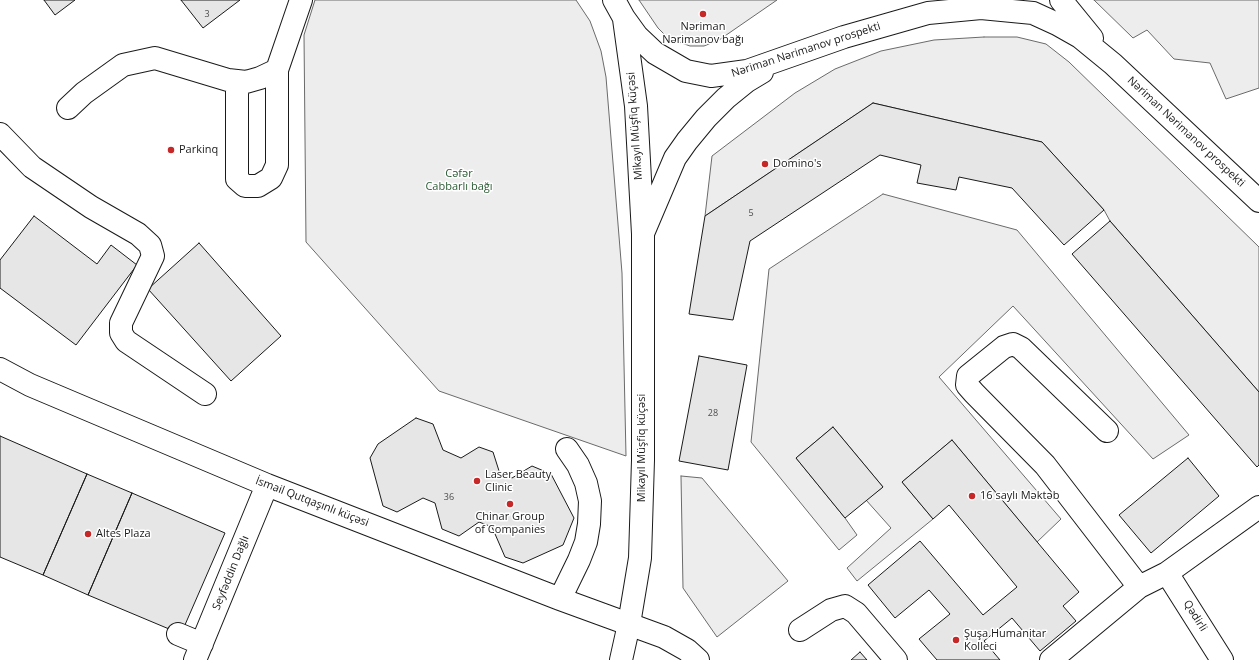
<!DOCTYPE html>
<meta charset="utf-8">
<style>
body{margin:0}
canvas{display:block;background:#fff}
</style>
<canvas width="1259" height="660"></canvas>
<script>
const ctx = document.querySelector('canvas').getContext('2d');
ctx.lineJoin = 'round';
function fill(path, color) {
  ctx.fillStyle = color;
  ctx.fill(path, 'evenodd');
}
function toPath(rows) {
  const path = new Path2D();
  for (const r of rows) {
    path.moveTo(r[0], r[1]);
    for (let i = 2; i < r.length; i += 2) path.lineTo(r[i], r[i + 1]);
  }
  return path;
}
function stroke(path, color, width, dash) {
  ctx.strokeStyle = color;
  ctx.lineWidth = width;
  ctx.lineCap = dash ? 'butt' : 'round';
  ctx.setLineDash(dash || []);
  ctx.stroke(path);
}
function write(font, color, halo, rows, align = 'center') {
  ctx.font = font + ' "Open Sans",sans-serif';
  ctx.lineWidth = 3;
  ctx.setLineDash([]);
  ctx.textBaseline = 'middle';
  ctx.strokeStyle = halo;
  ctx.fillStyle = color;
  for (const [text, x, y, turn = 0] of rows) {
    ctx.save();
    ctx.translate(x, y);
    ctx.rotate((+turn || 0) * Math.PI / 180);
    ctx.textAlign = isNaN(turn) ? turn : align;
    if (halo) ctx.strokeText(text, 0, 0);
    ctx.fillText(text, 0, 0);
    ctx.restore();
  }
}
const green = toPath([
 [315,0,576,0,590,21,601,51,606,77,622,273,626,456,439,391,306,242,304,35,315,0],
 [639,0,777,0,719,40,704,46,690,46,668,38,658,28,639,0],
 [1094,0,1259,0,1259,88,1226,99,1210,63,1174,59,1147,30,1133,38,1094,0],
 [984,37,1017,37,1046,44,1069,62,1259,247,1259,392,1110,221,1104,210,1042,142,873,103,705,216,712,156,795,93,835,69,881,51,934,40,984,37],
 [883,194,1017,230,1189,435,1153,459,1013,306,939,377,1061,519,1037,542,952,440,902,482,933,519,857,581,847,568,891,528,866,500,883,487,833,427,796,458,845,518,857,535,839,550,751,442,769,269,883,194],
 [681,476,702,478,788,581,717,637,683,588,681,476]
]);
const building = toPath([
 [44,0,75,0,55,15,44,0],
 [181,0,240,0,203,28,181,0],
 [873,103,1042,142,1104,210,1064,245,1012,188,959,177,956,190,917,183,921,165,880,155,750,241,733,320,689,314,705,216,873,103],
 [34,216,97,264,111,245,137,265,76,345,0,288,0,260,34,216],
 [1110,221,1259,392,1259,465,1257,467,1072,254,1110,221],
 [199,243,281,336,231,381,148,289,199,243],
 [699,356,747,365,728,470,679,461,699,356],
 [416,418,433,424,443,450,461,458,479,447,493,452,500,474,512,478,532,466,551,474,574,518,563,545,523,563,505,557,492,527,479,522,459,536,442,529,435,503,423,498,397,512,383,506,370,458,378,444,416,418],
 [833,427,883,487,845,518,796,458,833,427],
 [0,436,87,474,43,575,0,557,0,436],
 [952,440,1079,592,1063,606,1076,621,1040,651,1012,618,984,641,1000,660,937,660,919,639,950,614,929,590,895,618,868,585,920,541,983,615,1017,587,949,505,933,519,902,482,952,440],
 [1188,458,1219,496,1151,553,1119,515,1188,458],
 [87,474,132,493,88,595,43,575,87,474],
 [132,493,225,533,181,634,88,595,132,493],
 [860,652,867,660,851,660,860,652]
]);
const minor = toPath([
 [237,81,237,179,245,186,258,186,271,178,277,165,277,70],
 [68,108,84,93,123,65,155,58,228,80,246,82,260,78,277,70,301,0],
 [0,134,32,167,91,207,138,234,150,245,153,256,121,323,121,333,126,341,205,394],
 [0,369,30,385,267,485,560,599,664,637,687,650,698,660],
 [1107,431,1021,348,1013,344,1004,347,968,376,967,385,974,393,1045,465,1139,587],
 [1167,573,1222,660],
 [560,599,579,560,586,542,589,524,590,501,586,483,578,465,567,449],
 [800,630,831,610,845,606,856,613,896,660],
 [178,634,202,644],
 [195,660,267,485],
 [1051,660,1139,587,1167,573,1259,507]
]);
const major = toPath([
 [614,0,624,18,637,36,655,53,686,71,711,76,747,71,844,37,928,13,981,8,1033,13,1057,24,1080,37,1113,64,1259,201],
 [1061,0,1092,38],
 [644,231,675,158,687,141,706,118,726,98,747,81,762,72],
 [621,660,629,624,640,558,643,460,643,234,636,106,624,19]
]);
const markers = [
 [703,14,4,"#c62828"],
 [171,150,4,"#c62828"],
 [765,164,4,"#c62828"],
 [477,481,4,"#c62828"],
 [972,496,4,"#c62828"],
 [510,504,4,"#c62828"],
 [88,534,4,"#c62828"],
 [956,640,4,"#c62828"]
];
const numberNames = [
 ["3",207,14],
 ["5",751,213],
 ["28",713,413],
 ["36",449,497]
];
const poiNames = [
 ["Nəriman",703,27,"center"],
 ["Nərimanov bağı",703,40,"center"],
 ["Parkinq",179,150],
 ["Domino's",773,164],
 ["Laser Beauty",485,475],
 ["Clinic",485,488],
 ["16 saylı Məktəb",980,496],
 ["Chinar Group",510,517,"center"],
 ["of Companies",510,530,"center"],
 ["Altes Plaza",96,534],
 ["Şuşa Humanitar",964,634],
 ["Kolleci",964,647]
];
const streetNames = [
 ["Nəriman Nərimanov prospekti",806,50,-18],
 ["Mikayıl Müşfiq küçəsi",635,126,-94],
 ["Nəriman Nərimanov prospekti",1186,132,43],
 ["Mikayıl Müşfiq küçəsi",642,448,-90],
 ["İsmail Qutqaşınlı küçəsi",312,502,21],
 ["Seyfəddin Dağlı",231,573,-68],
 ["Qədirli",1195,616,58]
];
const parkNames = [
 ["Cəfər",459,174],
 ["Cabbarlı bağı",459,187]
];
fill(green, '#ededed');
stroke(green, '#6a6a6a', 1);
fill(building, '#e6e6e6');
stroke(building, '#1a1a1a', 1);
stroke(minor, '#1a1a1a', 24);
stroke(major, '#1a1a1a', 24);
stroke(minor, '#fff', 22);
stroke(major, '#fff', 22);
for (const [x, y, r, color] of markers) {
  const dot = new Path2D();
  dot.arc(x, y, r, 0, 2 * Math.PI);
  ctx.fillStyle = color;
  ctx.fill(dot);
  stroke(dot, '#fff', 1.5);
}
write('9px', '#4d4d4d', null, numberNames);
write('11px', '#1a1a1a', '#fff', poiNames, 'left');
write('11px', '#1a1a1a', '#fff', streetNames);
write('11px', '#2b5a34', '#fff', parkNames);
</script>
